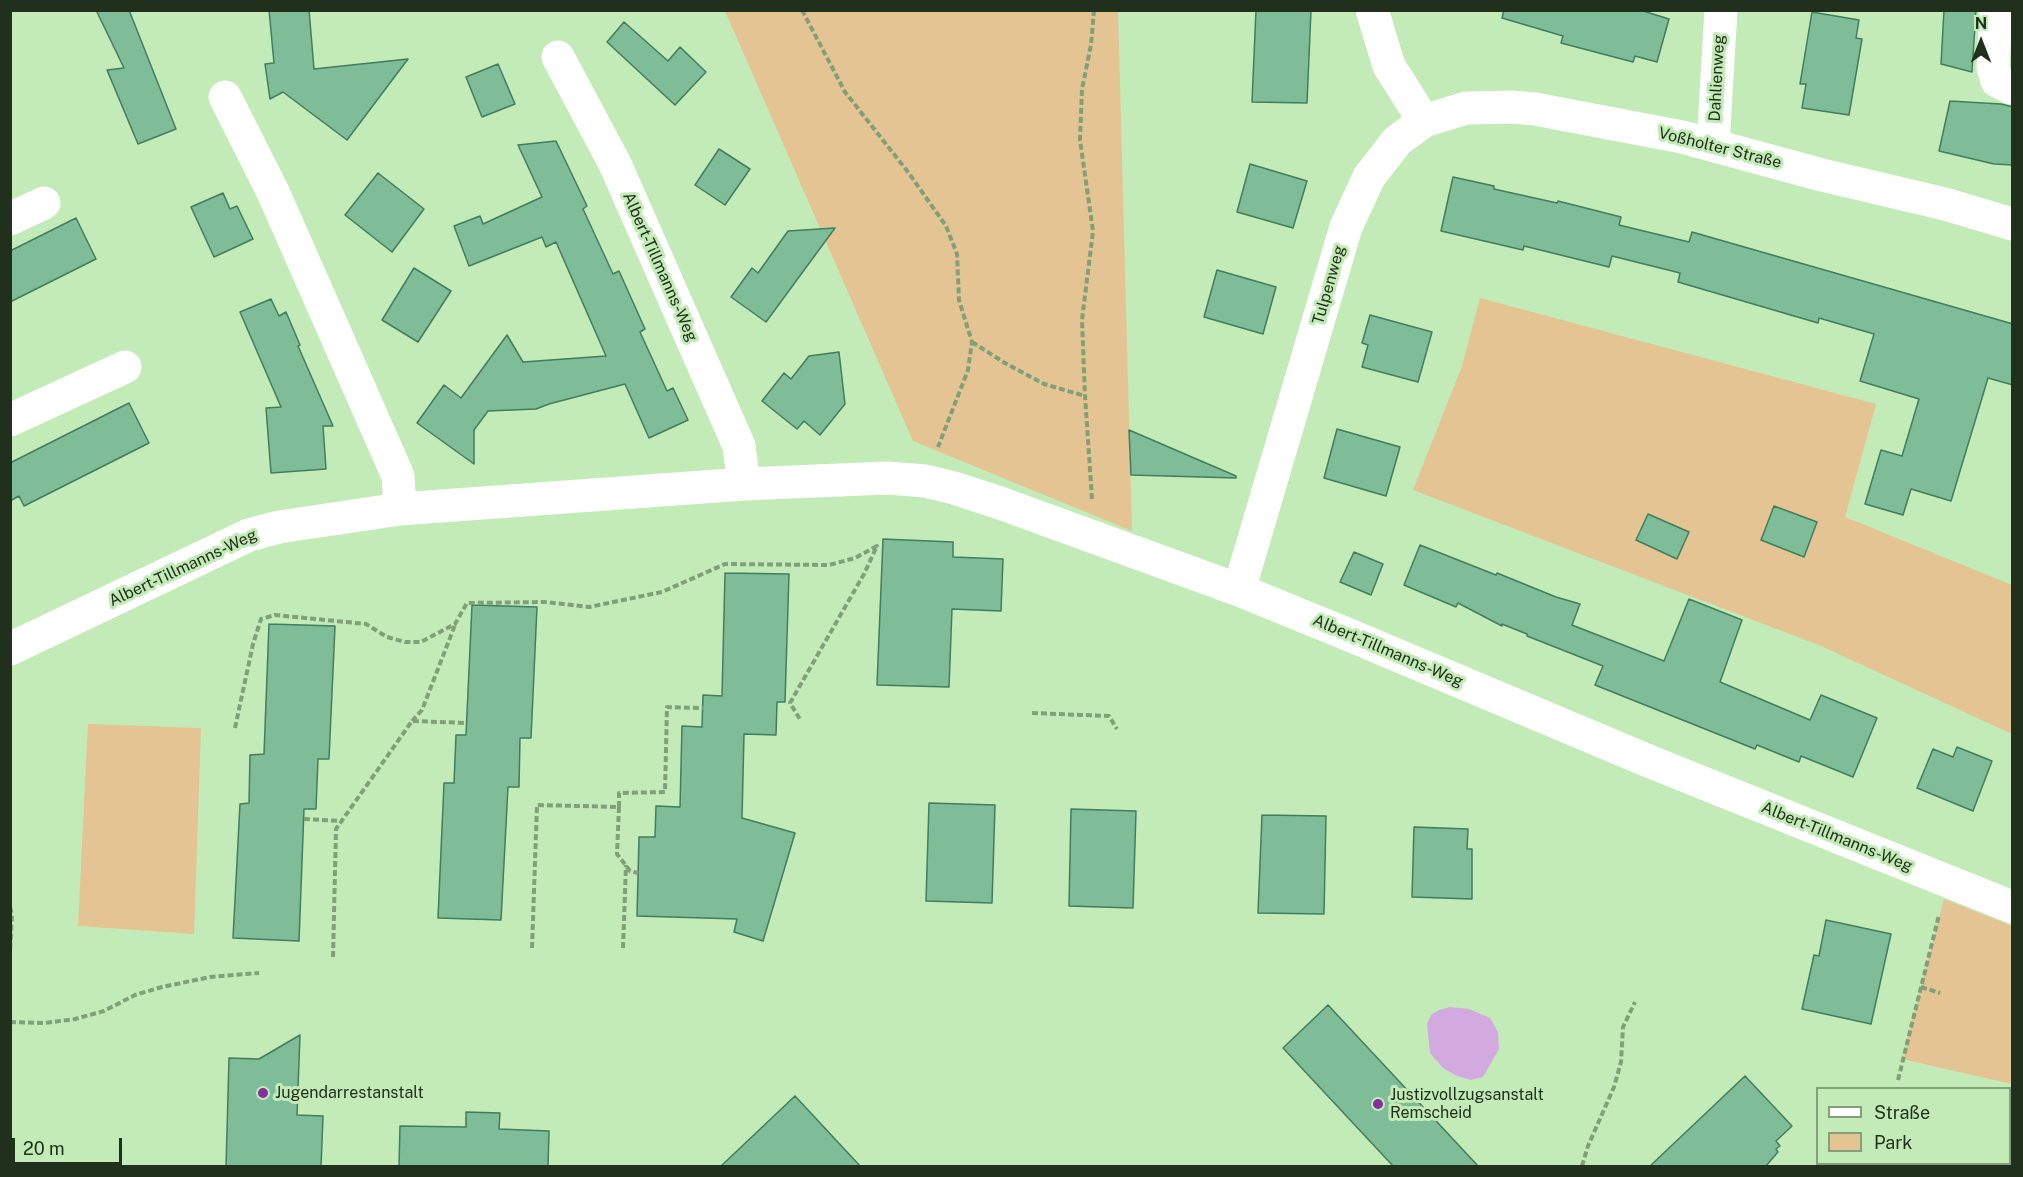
<!DOCTYPE html>
<meta charset="utf-8">
<style>
body{margin:0}
#map{position:relative;width:2023px;height:1177px;overflow:hidden;background:#c3ebb7;font-family:"Public Sans",sans-serif}
canvas{display:block}
.frame{position:absolute;inset:0;border:12px solid #21301c;pointer-events:none}
.legend{position:absolute;left:1816px;top:1087px;width:195px;height:78px;box-sizing:border-box;background:#c3ebb7;border:2px solid #82a079;margin:0;padding:8px 10px;list-style:none;font-size:18px;color:#21301c}
.legend li{display:flex;align-items:center;gap:12px;height:30px}
.legend b{width:30px;border:2px solid #82a079}
.north{position:absolute;left:1951px;top:12px;width:60px;height:60px;-webkit-text-stroke:4px #c3ebb7;paint-order:stroke;rotate:0deg;font-size:16px;font-weight:700;line-height:24px;text-align:center;color:#21301c}
.north::after{content:'';display:block;margin:auto;width:21px;height:27px;background:#21301c;clip-path:polygon(50% 0,100% 100%,50% 72%,0 100%)}
.scale{position:absolute;left:12px;top:1138px;width:110px;height:27px;box-sizing:border-box;border:3px solid #21301c;border-top:0;padding-left:8px;font-size:18px;line-height:21px;white-space:nowrap;color:#21301c;-webkit-text-stroke:4px #c3ebb7;paint-order:stroke}
</style>
<div id="map">
<canvas width="2023" height="1177"></canvas>
<div class="frame"></div>
<ul class="legend">
<li><b style="height:8px;background:#fff"></b>Straße</li>
<li><b style="height:16px;background:#e4c493"></b>Park</li>
</ul>
<div class="north">N</div>
<div class="scale">20 m</div>
</div>
<script>
const ctx = document.querySelector('canvas').getContext('2d');
ctx.lineJoin = 'round';
function fill(path, color) {
  ctx.fillStyle = color;
  ctx.fill(path, 'evenodd');
}
function toPath(rows) {
  const path = new Path2D();
  for (const r of rows) {
    path.moveTo(r[0], r[1]);
    for (let i = 2; i < r.length; i += 2) path.lineTo(r[i], r[i + 1]);
  }
  return path;
}
function stroke(path, color, width, dash) {
  ctx.strokeStyle = color;
  ctx.lineWidth = width;
  ctx.lineCap = dash ? 'butt' : 'round';
  ctx.setLineDash(dash || []);
  ctx.stroke(path);
}
function write(font, color, halo, rows, align = 'center') {
  ctx.font = font + ' "Public Sans",sans-serif';
  ctx.lineWidth = 6;
  ctx.setLineDash([]);
  ctx.textBaseline = 'middle';
  ctx.strokeStyle = halo;
  ctx.fillStyle = color;
  for (const [text, x, y, turn = 0] of rows) {
    ctx.save();
    ctx.translate(x, y);
    ctx.rotate((+turn || 0) * Math.PI / 180);
    ctx.textAlign = isNaN(turn) ? turn : align;
    if (halo) ctx.strokeText(text, 0, 0);
    ctx.fillText(text, 0, 0);
    ctx.restore();
  }
}
const green = toPath([
 [725,11,1118,11,1132,531,913,441],
 [1480,298,1876,404,1845,517,2012,585,2012,734,1821,646,1413,490,1462,366],
 [88,724,201,728,194,934,78,926],
 [1944,899,2012,926,2012,1084,1902,1059]
]);
const water = toPath([
 [1450,1007,1469,1009,1490,1018,1498,1032,1499,1049,1483,1077,1471,1080,1457,1076,1443,1068,1430,1053,1427,1024,1431,1015,1439,1010]
]);
const building = toPath([
 [96,10,129,10,176,129,138,144,107,70,124,68,96,10],
 [269,10,309,10,314,69,408,59,347,140,283,92,270,99,265,64,274,63,269,10],
 [1256,10,1311,10,1307,103,1252,102,1256,10],
 [1504,10,1640,10,1669,19,1657,62,1635,56,1633,62,1561,43,1563,36,1502,18,1504,10],
 [1944,10,1976,10,1972,72,1941,64,1944,10],
 [1812,12,1859,20,1856,38,1862,39,1849,115,1802,108,1806,84,1800,84,1812,12],
 [624,22,668,61,680,47,706,72,675,105,607,42,624,22],
 [498,64,515,104,482,117,466,77,498,64],
 [1950,101,2001,104,2013,107,2013,165,1994,164,1939,151,1950,101],
 [556,141,587,206,583,209,613,274,619,271,645,329,640,332,667,391,673,388,688,420,649,438,625,384,549,404,536,409,488,411,474,430,474,464,417,423,444,385,461,398,507,335,523,362,606,356,556,242,546,247,542,237,469,266,454,226,480,216,483,224,542,197,518,145,556,141],
 [719,149,750,169,725,205,695,185,719,149],
 [1250,164,1307,181,1293,228,1237,212,1250,164],
 [378,173,424,209,392,252,345,215,378,173],
 [1453,177,1494,186,1494,189,1557,203,1558,201,1621,217,1619,225,1689,242,1692,232,2013,324,2013,385,1988,378,1951,501,1911,489,1903,515,1865,504,1881,450,1902,456,1919,399,1860,381,1874,334,1819,318,1818,323,1678,282,1680,273,1612,256,1609,267,1524,246,1523,250,1441,231,1453,177],
 [223,193,230,209,237,206,253,239,214,257,191,207,223,193],
 [76,218,96,259,10,302,10,251,76,218],
 [835,228,766,322,731,297,752,268,758,273,788,231,835,228],
 [414,268,451,291,418,342,382,320,414,268],
 [1217,270,1276,287,1263,334,1204,317,1217,270],
 [271,299,279,316,286,312,300,345,298,346,333,426,323,426,326,469,271,473,266,408,281,407,240,312,271,299],
 [1370,315,1432,332,1418,382,1362,367,1368,345,1362,343,1370,315],
 [839,352,845,404,820,435,804,421,797,429,762,401,784,373,791,379,809,356,839,352],
 [129,403,149,443,24,506,19,496,10,501,10,463,129,403],
 [1337,429,1400,447,1386,496,1324,478,1337,429],
 [1129,430,1236,476,1236,478,1131,475,1129,430],
 [1774,506,1817,522,1804,557,1761,540,1774,506],
 [1648,514,1689,532,1677,559,1636,540,1648,514],
 [883,539,953,542,953,557,1003,559,1001,611,952,609,949,687,877,685,883,539],
 [1420,545,1496,575,1497,573,1556,597,1580,604,1572,625,1664,661,1689,599,1742,620,1720,682,1810,720,1821,695,1877,718,1853,777,1801,756,1799,762,1757,745,1755,749,1595,685,1603,666,1527,636,1527,634,1502,624,1502,626,1458,603,1456,607,1404,585,1420,545],
 [1354,552,1383,564,1371,595,1340,582,1354,552],
 [725,573,789,574,785,702,777,702,776,735,744,734,742,818,795,833,763,941,734,932,737,919,637,916,639,837,655,837,656,806,680,807,682,726,702,727,703,695,722,696,725,573],
 [472,605,537,607,531,738,520,738,519,787,508,787,501,920,438,918,444,783,454,783,456,735,466,735,472,605],
 [269,624,335,626,329,759,318,759,316,809,304,809,299,941,233,938,240,804,249,803,250,755,264,754,269,624],
 [1957,747,1992,761,1973,811,1917,788,1933,749,1953,757,1957,747],
 [929,803,995,805,992,903,926,901,929,803],
 [1071,809,1136,811,1133,908,1069,906,1071,809],
 [1262,815,1326,816,1324,914,1258,913,1262,815],
 [1414,827,1468,829,1467,849,1472,849,1472,899,1412,897,1414,827],
 [1826,920,1891,934,1871,1024,1802,1009,1814,955,1819,956,1826,920],
 [1328,1005,1479,1167,1394,1167,1283,1048,1328,1005],
 [300,1035,297,1115,323,1116,321,1167,226,1167,229,1058,259,1059,300,1035],
 [1745,1076,1792,1126,1776,1141,1780,1146,1776,1149,1778,1152,1765,1167,1649,1167,1745,1076],
 [795,1096,861,1167,720,1167,795,1096],
 [466,1112,500,1113,499,1129,549,1131,548,1167,399,1167,400,1126,466,1127,466,1112]
]);
const path = toPath([
 [802,10,845,92,908,172,946,226,957,254,959,300,972,342,968,370,938,447],
 [972,342,1005,363,1044,384,1085,396],
 [1092,499,1085,396,1082,320,1093,231,1080,140,1082,89,1091,45,1094,10],
 [1032,713,1109,716,1117,729],
 [412,721,422,710,455,625],
 [235,728,253,644,261,619,275,615,366,624,387,637,405,642,421,642,455,624,467,603,545,602,589,607,662,592,725,564,829,565,855,558,877,546,864,574,790,703,801,721],
 [619,807,617,854,630,871,638,873],
 [304,819,342,821],
 [10,907,12,915,10,952],
 [532,948,537,805,619,807,619,793,665,792,667,707,703,708],
 [623,948,626,865],
 [333,957,336,829,412,721,467,723],
 [1921,987,1940,993],
 [10,1022,45,1023,75,1019,104,1011,135,995,162,987,210,977,259,973],
 [1898,1080,1939,915],
 [1582,1166,1588,1146,1614,1087,1621,1062,1623,1027,1635,1002]
]);
const minor = toPath([
 [1372,10,1389,66,1424,121],
 [1996,10,1993,68,1997,81,2012,88],
 [558,57,615,164,739,446,744,484],
 [225,97,273,192,398,476,400,509],
 [1713,145,1721,10],
 [10,219,44,203],
 [10,420,125,367],
 [1239,590,1346,227,1369,177,1397,141,1424,121,1466,108,1512,107,1535,109,1682,137,1822,175,1945,204,2012,224],
 [10,649,249,535,279,527,400,509,744,484,887,478,925,481,954,488,1000,503,1239,590,1342,632,1651,762,2012,907]
]);
const markers = [
 [263,1093,6,"#852f9d"],
 [1378,1104,6,"#852f9d"]
];
const streetNames = [
 ["Dahlienweg",1717,78,-87],
 ["Voßholter Straße",1720,148,14],
 ["Albert-Tillmanns-Weg",660,267,66],
 ["Tulpenweg",1329,285,-74],
 ["Albert-Tillmanns-Weg",183,568,-25],
 ["Albert-Tillmanns-Weg",1388,651,23],
 ["Albert-Tillmanns-Weg",1837,837,22]
];
const poiNames = [
 ["Jugendarrestanstalt",275,1093],
 ["Justizvollzugsanstalt",1390,1095],
 ["Remscheid",1390,1113]
];
fill(green, '#e4c493');
fill(water, '#d2aadf');
fill(building, '#7fbc98');
stroke(building, '#427d5d', 1.5);
stroke(path, '#819f78', 4, [6, 3]);
stroke(minor, '#fff', 33);
for (const [x, y, r, color] of markers) {
  const dot = new Path2D();
  dot.arc(x, y, r, 0, 2 * Math.PI);
  ctx.fillStyle = color;
  ctx.fill(dot);
  stroke(dot, '#c3ebb7', 2);
}
write('16px', '#21301c', '#c3ebb7', streetNames);
write('16px', '#21301c', '#c3ebb7', poiNames, 'left');
</script>
